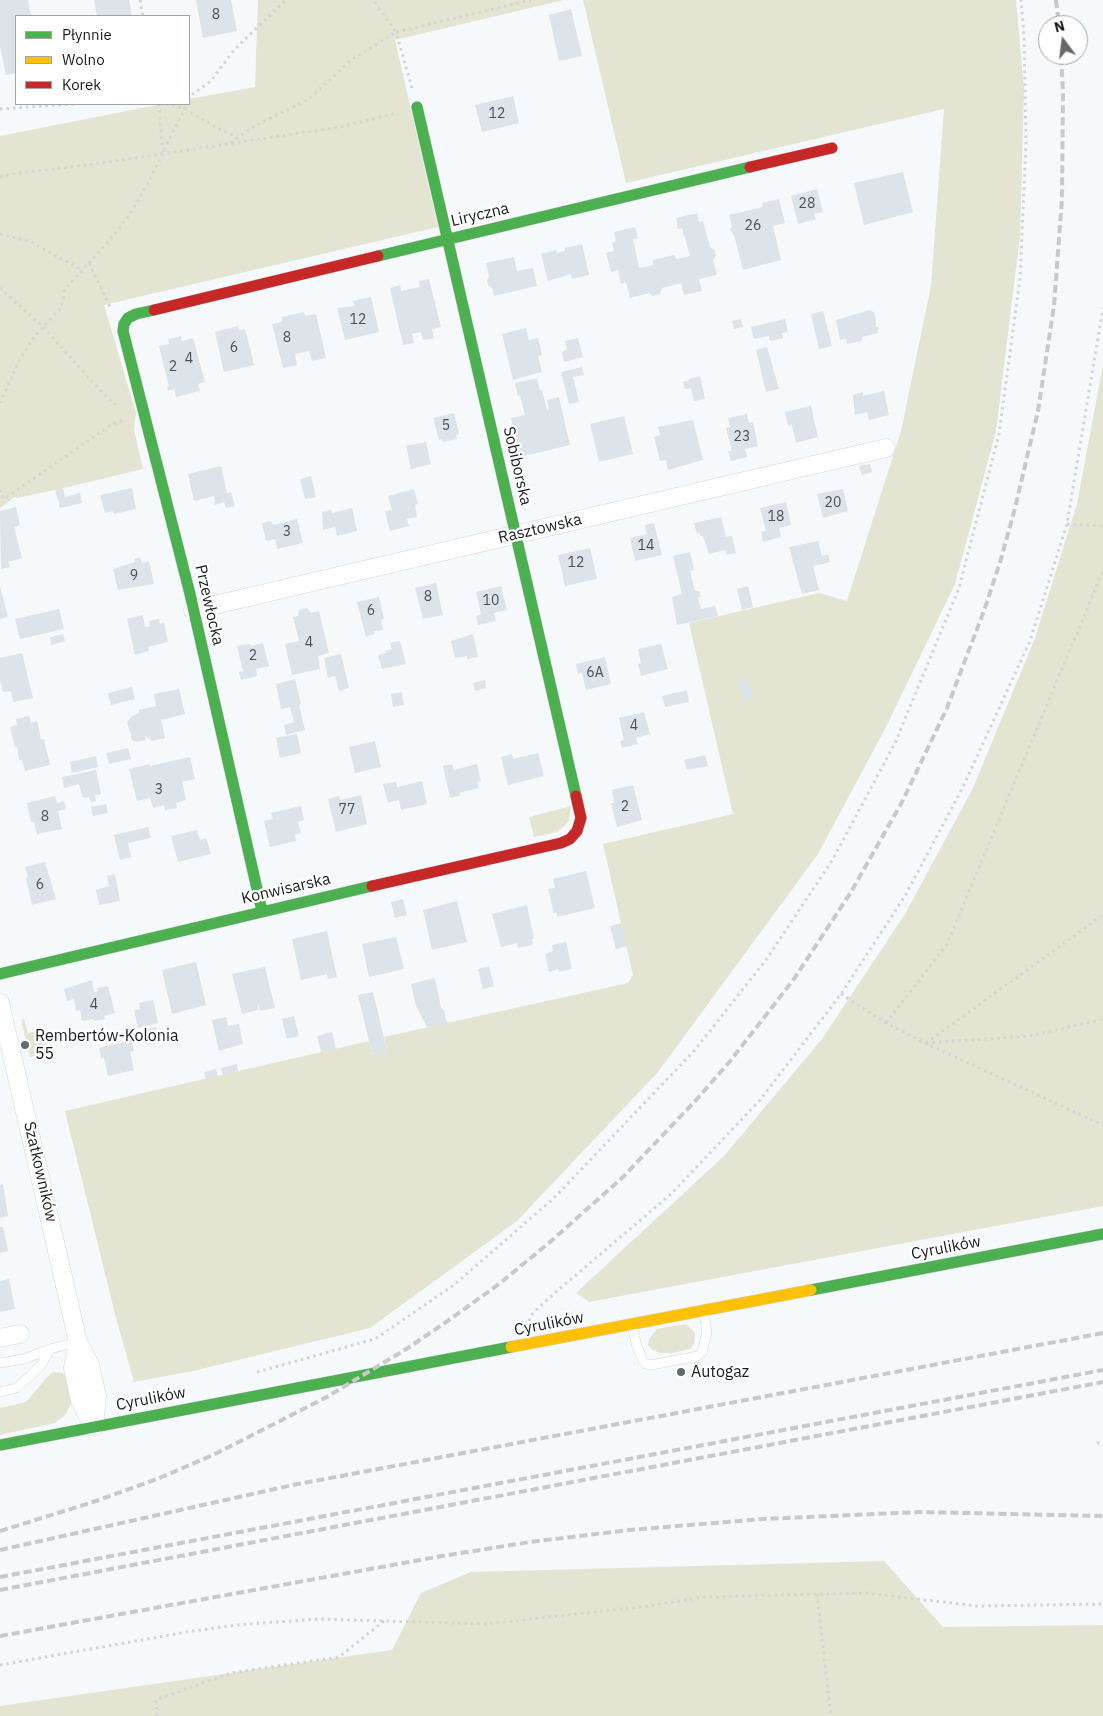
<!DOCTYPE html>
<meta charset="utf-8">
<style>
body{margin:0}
#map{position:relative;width:1103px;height:1716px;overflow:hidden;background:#f6f9fb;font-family:"IBM Plex Sans",sans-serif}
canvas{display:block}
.legend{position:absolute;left:15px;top:15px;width:175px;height:90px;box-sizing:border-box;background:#fff;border:1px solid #a3a4a5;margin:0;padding:6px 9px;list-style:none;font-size:15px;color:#191c1e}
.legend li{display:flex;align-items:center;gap:10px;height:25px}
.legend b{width:25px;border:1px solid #a3a4a5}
.north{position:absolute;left:1038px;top:15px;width:50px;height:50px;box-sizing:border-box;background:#fff;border:1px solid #a3a4a5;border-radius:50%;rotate:345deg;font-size:14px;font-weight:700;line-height:20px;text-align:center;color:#191c1e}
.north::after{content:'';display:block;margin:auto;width:18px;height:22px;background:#66696b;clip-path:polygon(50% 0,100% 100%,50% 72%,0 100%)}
</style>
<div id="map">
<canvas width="1103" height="1716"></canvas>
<ul class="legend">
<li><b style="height:6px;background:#4caf50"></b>Płynnie</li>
<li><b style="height:6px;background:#ffc107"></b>Wolno</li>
<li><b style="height:6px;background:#c62828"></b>Korek</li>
</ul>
<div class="north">N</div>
</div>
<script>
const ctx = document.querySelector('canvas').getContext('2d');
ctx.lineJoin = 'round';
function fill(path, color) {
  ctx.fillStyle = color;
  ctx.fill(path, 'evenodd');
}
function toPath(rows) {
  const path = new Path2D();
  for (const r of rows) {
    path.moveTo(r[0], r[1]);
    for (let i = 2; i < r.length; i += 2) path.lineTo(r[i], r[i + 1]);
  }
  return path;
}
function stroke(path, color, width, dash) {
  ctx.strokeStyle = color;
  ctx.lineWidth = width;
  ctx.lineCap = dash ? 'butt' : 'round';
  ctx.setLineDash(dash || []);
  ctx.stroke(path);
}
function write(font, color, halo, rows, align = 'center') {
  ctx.font = font + ' "IBM Plex Sans",sans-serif';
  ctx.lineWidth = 4.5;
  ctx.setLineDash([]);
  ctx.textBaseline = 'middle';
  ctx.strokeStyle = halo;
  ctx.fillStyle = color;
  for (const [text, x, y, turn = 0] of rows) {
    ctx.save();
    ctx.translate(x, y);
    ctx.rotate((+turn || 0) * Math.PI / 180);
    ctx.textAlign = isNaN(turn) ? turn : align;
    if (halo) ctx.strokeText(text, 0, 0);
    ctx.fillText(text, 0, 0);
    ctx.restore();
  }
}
const green = toPath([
 [258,0,564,0,395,40,438,227,104,305,136,413,134,430,143,469,55,490,17,498,15,497,0,508,0,136,162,104,189,104,189,99,255,87],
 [583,0,1016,0,1024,89,1020,236,996,431,955,584,886,727,818,854,658,1072,517,1221,370,1328,193,1371,134,1382,115,1314,65,1111,369,1041,372,1054,387,1051,384,1037,628,983,633,975,603,844,733,814,689,623,819,593,847,601,901,431,931,286,944,109,626,183],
 [1103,365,1103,1206,589,1302,576,1293,724,1156,822,1039,905,914,973,788,1035,638,1077,504],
 [571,806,569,821,562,828,557,832,534,837,529,817],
 [24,1019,28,1033,43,1030,48,1049,54,1048,55,1051,30,1057,21,1020],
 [686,1324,695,1333,694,1344,690,1349,673,1353,660,1353,653,1350,648,1345,649,1339,657,1329],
 [54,1372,63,1373,67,1376,73,1399,66,1414,55,1423,0,1435,0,1408,26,1402,50,1374],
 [884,1561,943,1627,1103,1625,1103,1716,0,1716,0,1706,392,1650,421,1593,471,1572]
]);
const building = toPath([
 [0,0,28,0,31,16,16,16,16,73,6,75,0,46],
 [94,0,129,0,132,16,97,16],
 [196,0,231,0,237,31,203,38],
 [571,9,582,56,559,61,549,15],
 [513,96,519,123,482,132,475,105],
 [903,172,913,212,864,225,854,183],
 [817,189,823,212,814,214,816,219,798,224,791,196],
 [779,199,785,223,773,226,781,260,743,270,734,235,730,230,732,226,729,215,763,207,762,203],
 [697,213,699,222,703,221,710,247,714,250,716,255,713,260,717,275,699,279,702,291,684,295,681,283,662,288,660,294,653,296,649,293,630,298,626,282,621,284,618,270,611,272,606,253,614,251,612,243,616,241,614,232,635,227,638,238,633,239,639,268,653,265,653,260,674,255,677,259,690,256,682,228,678,229,676,218],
 [582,244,589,275,572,279,571,274,548,281,541,254,556,250,557,253,565,251,565,248],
 [514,257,517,271,533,268,537,286,494,296,492,288,488,285,487,280,489,276,486,263],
 [429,279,441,327,432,329,434,338,423,340,421,332,412,334,414,343,403,345,390,288,400,285,401,291,420,287,419,281],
 [371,297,379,332,345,340,337,308,355,306,353,301],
 [870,310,875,313,876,327,878,327,879,329,877,330,878,333,862,337,862,341,847,344,846,339,840,340,836,320],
 [823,311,832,346,819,349,811,314],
 [304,312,305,316,316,314,326,358,312,361,309,351,295,354,297,365,283,368,272,324,282,322,282,317],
 [741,319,743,327,734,329,732,321],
 [785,319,788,332,782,333,783,338,770,341,769,336,754,339,751,327],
 [238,326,239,330,245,329,254,365,224,372,215,332],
 [526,328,529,340,538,338,542,355,538,356,542,372,513,380,502,334],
 [181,336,182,341,193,338,205,382,198,384,200,391,176,397,174,389,168,391,167,387,169,387,159,346,169,344,168,339],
 [578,338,583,357,564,362,562,352,567,350,565,341],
 [767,347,779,389,766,392,756,350],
 [582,367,584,375,573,377,579,402,569,404,561,372],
 [700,376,705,399,694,401,691,388,685,389,683,382,689,381,689,379],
 [537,378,540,391,542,390,547,410,549,409,547,400,559,397,570,445,520,457,511,418,525,415,520,395,518,396,515,383],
 [884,391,889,415,869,420,867,412,855,415,853,395,863,392,863,396],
 [811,406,818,437,796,443,792,425,788,426,785,412],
 [454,413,459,434,456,435,457,439,443,442,442,439,439,440,433,418],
 [747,414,749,423,753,422,758,446,745,449,747,457,731,461,728,451,732,451,726,428,730,427,728,418],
 [624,416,633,454,599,462,590,424],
 [693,420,703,460,668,470,666,460,660,461,654,437,660,435,658,427],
 [426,442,431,464,411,469,406,446],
 [870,464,872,472,862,475,859,466],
 [221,466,227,493,231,492,235,506,226,508,224,502,215,505,214,496,194,501,188,474],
 [311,476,316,497,305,499,300,479],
 [63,488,65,497,80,493,82,503,60,508,55,490],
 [132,488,136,509,114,514,113,511,105,513,100,495],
 [414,489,418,504,415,505,417,517,407,519,409,526,390,531,385,511,392,510,388,496],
 [843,489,848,511,823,518,817,494],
 [786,502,791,525,779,528,781,537,763,542,761,532,766,531,760,508],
 [16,507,20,525,14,527,22,558,8,562,10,567,1,569,0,511],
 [352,508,357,531,337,536,335,527,323,530,322,512,331,510,332,513],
 [721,517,726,537,732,536,736,553,727,555,725,550,709,554,703,536,700,536,700,533,697,534,694,523],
 [297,519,303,543,277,549,275,539,266,541,262,523,271,521,273,525],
 [654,523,662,555,635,561,630,538,647,534,645,525],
 [818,541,822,556,828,554,830,562,813,566,819,590,802,594,789,547],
 [590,548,597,579,565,586,558,555],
 [690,552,694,570,690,571,695,591,699,591,701,597,698,598,701,609,715,606,718,616,677,625,672,597,682,594,673,556],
 [140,557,142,563,149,561,154,584,118,590,113,569,135,562,134,559],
 [436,583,443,615,423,619,415,588],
 [0,586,8,617,0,619],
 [501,586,507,610,494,613,496,621,478,625,476,616,481,614,476,592],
 [748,586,753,607,742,610,737,589],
 [379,597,384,619,381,620,383,630,374,631,374,634,366,637,357,602],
 [306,608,308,609,311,613,319,611,329,653,318,656,320,669,292,675,285,644,299,641,293,617,298,616,299,610],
 [59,609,64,629,20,639,15,619],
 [143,615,145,627,150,626,149,621,159,619,160,624,164,623,168,642,148,647,149,651,135,655,127,619],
 [63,634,65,641,51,645,50,637],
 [473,634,478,657,467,659,467,656,455,658,451,641],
 [400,641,406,664,382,669,378,655,386,653,385,651,392,649,390,643],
 [263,643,269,666,256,669,257,676,241,680,239,672,243,671,237,646,250,644,251,646],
 [661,644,668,669,641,676,638,664,641,663,638,649],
 [22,653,33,698,13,702,11,691,3,692,0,681,0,658],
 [341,654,349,688,339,691,335,676,328,678,324,658],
 [605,657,611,684,586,690,582,673,578,674,576,664],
 [295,679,301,704,299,705,305,730,286,735,284,725,294,722,290,707,281,709,276,684],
 [485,680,486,688,475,691,473,683],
 [749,680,753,696,743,699,738,682],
 [132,687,135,699,111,705,108,693],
 [179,689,185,714,161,720,165,738,152,741,145,736,146,740,136,742,132,740,127,722,132,716,139,713,139,710,156,706,154,694],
 [687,690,689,702,665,707,662,696],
 [402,692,404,705,393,707,391,694],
 [644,712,650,734,636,738,638,744,622,748,620,741,624,740,619,718],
 [29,716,31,723,37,721,41,740,44,739,50,765,25,771,22,760,19,760,17,747,15,747,10,727,17,725,16,719],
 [297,734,301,753,280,758,276,738],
 [375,741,381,767,355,773,349,747],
 [128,748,131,759,109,764,106,753],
 [538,753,544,776,508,785,501,757,512,754,513,759],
 [705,755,708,766,687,770,684,760],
 [96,756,98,767,72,773,70,762],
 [190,757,195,779,182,782,186,800,176,803,177,808,165,810,164,805,153,808,150,798,137,801,129,769,150,764,150,766],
 [452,764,454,770,477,764,481,781,477,782,479,788,459,793,460,796,450,798,443,766],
 [96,770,101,794,95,795,96,801,91,802,89,797,83,798,79,784,64,788,62,777],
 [422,781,427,804,401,810,399,800,388,803,383,784,396,782,397,787],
 [633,785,642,820,617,827,611,803,614,803,612,790],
 [361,795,367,824,336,832,328,799,339,796,340,800],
 [55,796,57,803,64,801,66,809,58,811,62,829,37,834,34,822,31,823,27,803],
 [106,804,108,813,93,816,91,807],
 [301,806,304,820,298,822,301,833,295,835,296,841,270,847,264,821,273,819,271,813],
 [148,827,151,838,128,843,131,857,120,860,114,835],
 [197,830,200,840,206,838,211,854,178,862,171,836],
 [45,862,56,899,32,905,26,878,28,877,25,867],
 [586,871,595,908,557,917,557,913,554,913,548,889,555,888,553,879],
 [115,874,120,901,99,905,96,890,109,886,107,876],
 [403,899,407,915,395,918,391,902],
 [457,901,467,942,432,950,423,910],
 [527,905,534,939,532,939,533,945,518,948,517,943,501,947,492,914],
 [622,923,627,946,616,949,610,926],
 [327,931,337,977,328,979,327,974,301,980,292,939],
 [396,937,404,969,369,977,362,944],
 [566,942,572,969,559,972,558,969,549,972,545,954,553,951,552,945],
 [196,962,206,1005,172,1014,162,970],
 [489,966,494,986,483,989,478,969],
 [265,967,275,1008,260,1011,258,1003,258,1010,242,1014,232,974],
 [435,978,441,1008,444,1009,447,1024,427,1027,416,1006,411,984],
 [92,980,94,992,98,991,97,988,108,986,115,1013,104,1016,105,1019,94,1021,93,1019,82,1021,80,1010,76,1011,74,999,67,1001,64,989],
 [373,992,387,1051,372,1054,358,995],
 [153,1000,158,1023,138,1028,134,1010,140,1009,139,1003],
 [294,1016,299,1036,287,1039,282,1019],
 [226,1017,228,1026,239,1024,243,1044,219,1051,212,1020],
 [156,1027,158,1036,143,1039,142,1030],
 [332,1032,336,1049,321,1052,317,1036],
 [131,1040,134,1051,130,1052,134,1070,108,1076,104,1058,101,1058,99,1048],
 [237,1064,238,1071,223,1075,221,1068],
 [216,1069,218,1076,206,1079,204,1072],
 [3,1184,8,1216,0,1218,0,1185],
 [3,1226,8,1251,0,1253,0,1227],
 [9,1279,15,1309,0,1312,0,1281]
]);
const path = toPath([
 [140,0,143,16],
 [412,88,396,32,531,0],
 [189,100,190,96,211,81,234,50,286,0],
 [159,104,163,154],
 [166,104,185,109,217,128,237,137],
 [0,109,74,104],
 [231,143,253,127,309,99,351,60,396,32,373,0],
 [0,177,11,174,95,164,340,127,398,113],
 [0,234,31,242,82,270],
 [89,263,110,307],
 [0,288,43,327,97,387,119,408],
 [0,403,20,359,34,337,61,308,65,289,107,243,129,216,148,183,187,104],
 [0,490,4,499,111,425,124,419],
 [1067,524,1103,526],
 [841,994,886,1023,925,1043,1103,1125],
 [886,1023,947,944,1103,571],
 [926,1043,1103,915],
 [926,1043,1030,1036,1103,1019],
 [529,1321,533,1313,549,1298,671,1194,760,1100,841,994,905,896,963,787,1030,641,1067,524,1103,308],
 [257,1372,375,1339,454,1285,554,1198,694,1051,766,960,833,859,895,743,959,588,999,434,1020,279,1026,144,1024,35,1021,0],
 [1097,1443,1103,1442],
 [817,1594,831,1716],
 [0,1665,187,1632,236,1625,318,1619,486,1624,648,1606,704,1597,866,1593,977,1606,1103,1604],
 [157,1716,156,1700,231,1673,339,1657,384,1621]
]);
const lane = toPath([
 [632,1325,636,1343,643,1361,646,1364,651,1365,698,1356,702,1353,707,1332,704,1312],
 [0,1363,24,1359,50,1349,78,1342],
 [0,1392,16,1388,28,1378,41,1365,50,1349]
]);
const street = toPath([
 [193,610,886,448],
 [0,1003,78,1342,90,1365,97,1396,94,1427],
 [0,1338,20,1334],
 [78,1342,73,1368,80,1400,94,1427]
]);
const fast = toPath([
 [417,107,576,796],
 [378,256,750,167],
 [154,310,136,314,128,318,124,324,123,331,190,594,262,911],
 [0,974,372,886],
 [811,1290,1103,1234],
 [0,1445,511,1347]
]);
const slow = toPath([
 [511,1347,811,1290]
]);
const jam = toPath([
 [750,167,832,148],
 [154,310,378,256],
 [372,886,561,843,570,839,577,831,581,818,576,796]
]);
const rail = toPath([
 [1056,0,1059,25],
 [0,1531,93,1502,157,1479,213,1455,325,1398,408,1348,452,1318,499,1284,550,1242,622,1178,697,1099,731,1060,794,979,851,892,902,802,947,708,985,608,1001,559,1015,508,1038,411,1054,306,1062,198,1063,92,1061,55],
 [0,1550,293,1485,1103,1333],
 [0,1577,1103,1370],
 [0,1590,1103,1382],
 [0,1636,442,1556,530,1542,629,1530,763,1519,920,1512,1103,1516]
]);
const markers = [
 [25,1045,5,"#66696b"],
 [681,1372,5,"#66696b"]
];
const numberNames = [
 ["8",216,15],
 ["12",497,114],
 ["28",807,204],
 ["26",753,226],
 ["12",358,320],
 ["8",287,338],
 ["6",234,348],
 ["4",189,359],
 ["2",173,367],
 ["5",446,426],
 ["23",742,437],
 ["20",833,503],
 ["18",776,517],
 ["3",287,532],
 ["14",646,546],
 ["12",576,563],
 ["9",134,576],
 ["8",428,597],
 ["10",491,601],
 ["6",371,611],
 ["4",309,643],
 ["2",253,656],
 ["6A",595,673],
 ["4",634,726],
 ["3",159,790],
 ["2",625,807],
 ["77",347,810],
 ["8",45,817],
 ["6",40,885],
 ["4",94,1005]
];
const streetNames = [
 ["Liryczna",480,215,-13],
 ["Sobiborska",517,466,77],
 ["Rasztowska",540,529,-13],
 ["Przewłocka",209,605,77],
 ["Konwisarska",286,889,-13],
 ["Szatkowników",40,1172,77],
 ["Cyrulików",946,1248,-11],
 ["Cyrulików",549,1324,-11],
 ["Cyrulików",151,1399,-11]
];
const poiNames = [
 ["Rembertów-Kolonia",35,1036],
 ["55",35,1054],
 ["Autogaz",691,1372]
];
fill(green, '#e3e4d2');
fill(building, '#dce3e9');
stroke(lane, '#d2d5d7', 10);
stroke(street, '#d2d5d7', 19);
stroke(fast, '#d2d5d7', 12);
stroke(slow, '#d2d5d7', 12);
stroke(jam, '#d2d5d7', 12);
stroke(path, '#d3d4d5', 3, [2.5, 4]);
stroke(lane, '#fefefe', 9);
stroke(street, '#fefefe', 18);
stroke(fast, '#4caf50', 11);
stroke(slow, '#ffc107', 11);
stroke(jam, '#c62828', 11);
stroke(rail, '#c8c9c9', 4, [8, 4]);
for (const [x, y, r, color] of markers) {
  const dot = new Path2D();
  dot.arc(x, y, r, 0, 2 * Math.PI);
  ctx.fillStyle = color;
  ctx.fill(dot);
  stroke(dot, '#fff', 2);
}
write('14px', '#4c5053', null, numberNames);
write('16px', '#191c1e', '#fff', streetNames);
write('16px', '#191c1e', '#fff', poiNames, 'left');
</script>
